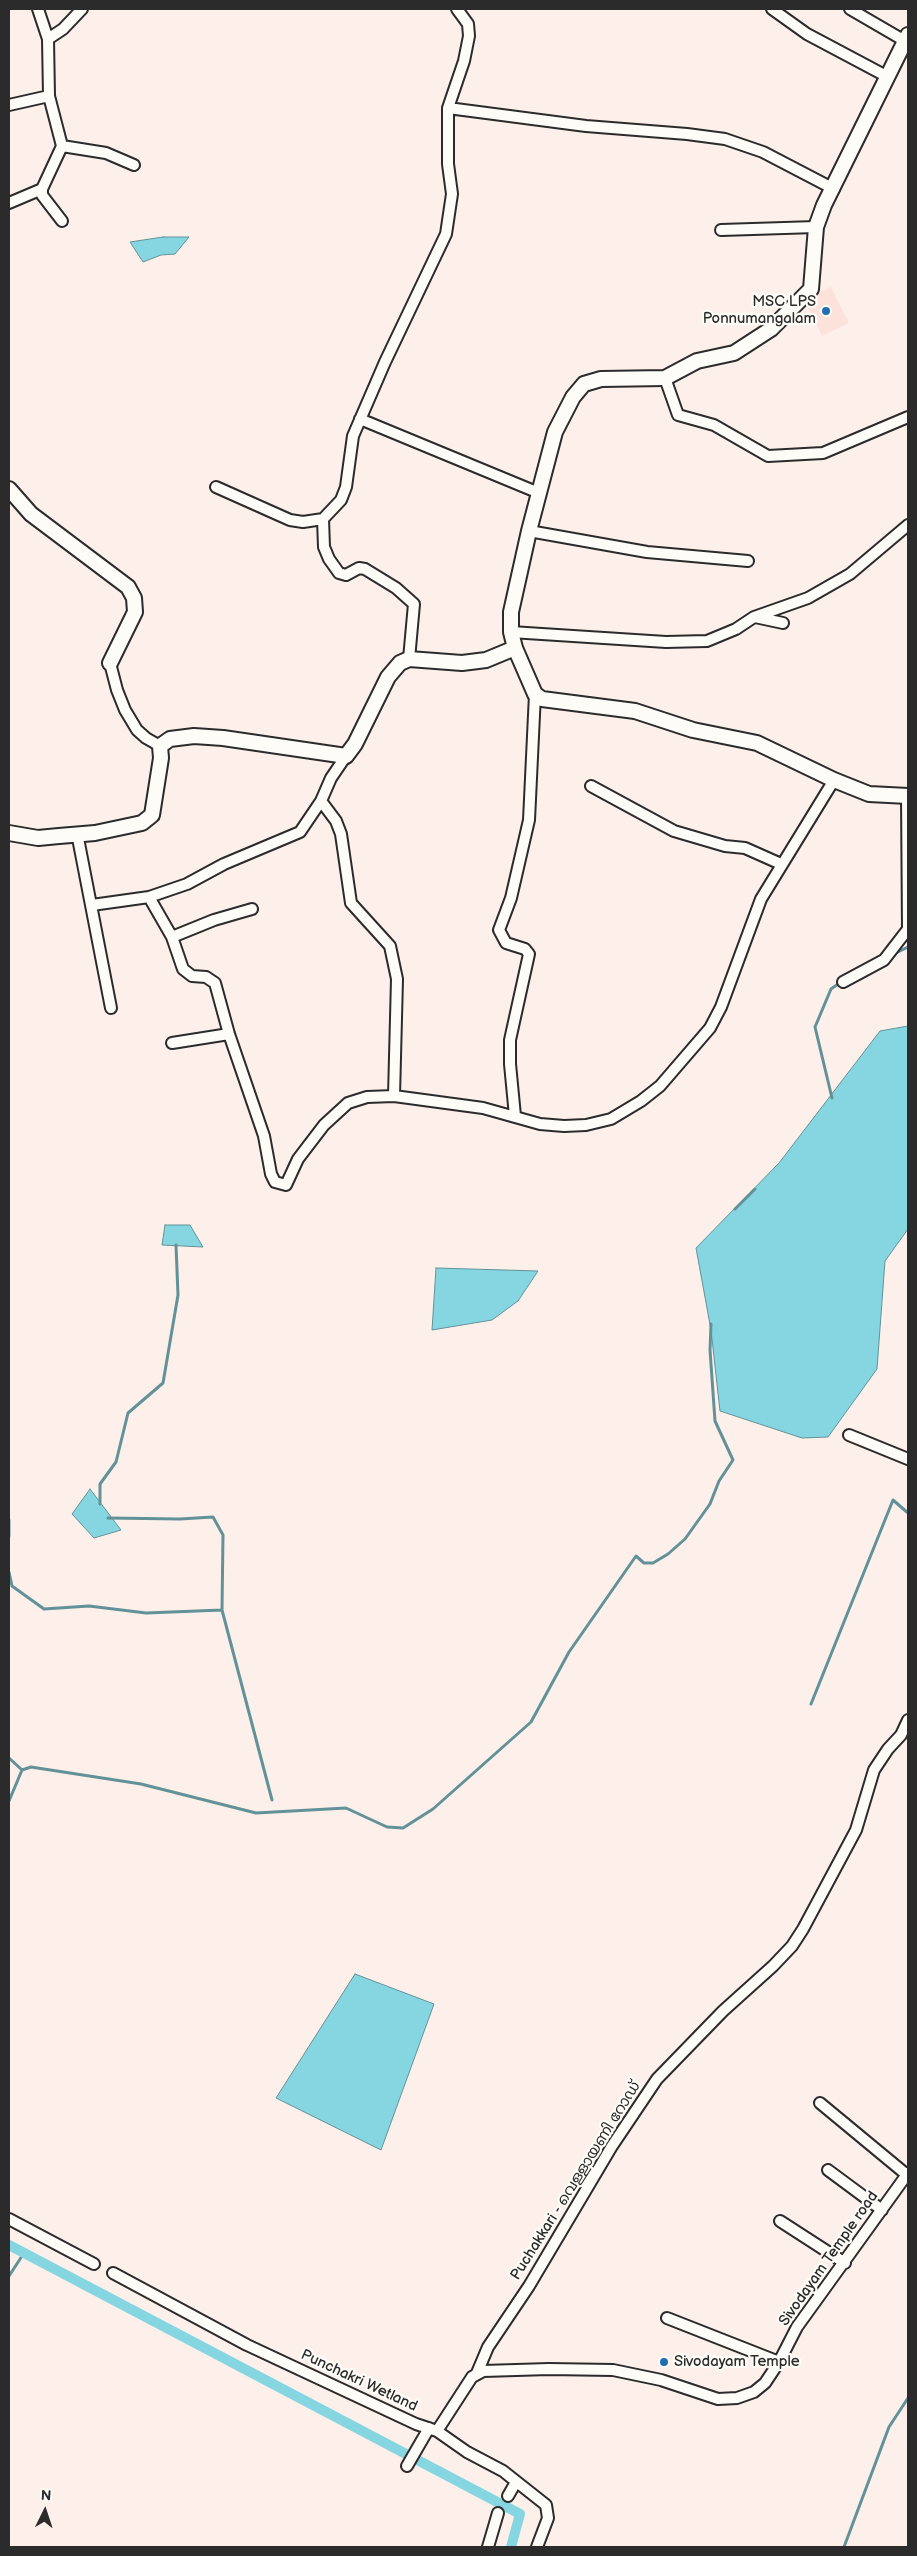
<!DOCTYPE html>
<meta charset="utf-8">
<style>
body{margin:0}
#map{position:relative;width:917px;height:2556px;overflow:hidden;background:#fdf0ea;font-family:"Balsamiq Sans",sans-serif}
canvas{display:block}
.frame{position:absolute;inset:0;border:10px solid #2b2b2b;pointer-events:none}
.north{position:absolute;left:20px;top:2486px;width:50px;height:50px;-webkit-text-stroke:4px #fdfcf7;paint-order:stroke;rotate:4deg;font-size:14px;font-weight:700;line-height:20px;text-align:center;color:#2b2b2b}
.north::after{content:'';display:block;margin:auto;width:18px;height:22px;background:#2b2b2b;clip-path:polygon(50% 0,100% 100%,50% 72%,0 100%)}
</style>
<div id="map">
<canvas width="917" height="2556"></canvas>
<div class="frame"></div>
<div class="north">N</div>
</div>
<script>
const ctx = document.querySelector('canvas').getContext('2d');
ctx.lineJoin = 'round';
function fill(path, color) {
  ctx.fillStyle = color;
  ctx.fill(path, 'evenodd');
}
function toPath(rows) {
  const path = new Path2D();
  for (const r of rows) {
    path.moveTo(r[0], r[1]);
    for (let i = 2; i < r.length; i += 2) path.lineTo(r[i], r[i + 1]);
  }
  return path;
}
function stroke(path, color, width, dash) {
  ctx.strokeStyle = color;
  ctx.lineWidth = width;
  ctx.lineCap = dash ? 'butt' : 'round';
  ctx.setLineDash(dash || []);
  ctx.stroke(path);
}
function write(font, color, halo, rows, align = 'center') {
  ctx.font = font + ' "Balsamiq Sans","Noto Sans Malayalam",sans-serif';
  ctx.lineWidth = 4.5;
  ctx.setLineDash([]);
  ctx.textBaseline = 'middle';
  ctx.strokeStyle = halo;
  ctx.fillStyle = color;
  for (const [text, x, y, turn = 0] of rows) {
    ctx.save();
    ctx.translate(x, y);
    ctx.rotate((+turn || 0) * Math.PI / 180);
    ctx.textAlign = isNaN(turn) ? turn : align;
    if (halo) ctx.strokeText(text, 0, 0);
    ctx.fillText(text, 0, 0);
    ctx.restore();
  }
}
const built = toPath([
 [831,287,849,323,822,336,804,300]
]);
const water = toPath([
 [163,237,189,237,175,254,161,255,143,262,130,242,163,237],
 [908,1026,908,1229,885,1261,877,1369,828,1437,802,1438,720,1411,711,1330,696,1248,779,1163,880,1031,908,1026],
 [165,1225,190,1225,203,1247,162,1245,165,1225],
 [436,1268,538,1271,518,1301,492,1320,432,1330,436,1268],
 [90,1489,121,1530,94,1538,72,1514,90,1489],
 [355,1974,434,2004,381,2150,276,2098,355,1974]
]);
const stream = toPath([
 [892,955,908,947],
 [832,1098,815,1027,831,989,841,982],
 [735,1209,755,1189],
 [100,1504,100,1484,116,1462,128,1413,163,1383,178,1295,176,1245],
 [108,1518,180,1519,213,1517,223,1535,222,1610],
 [9,1520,9,1536],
 [9,1572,12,1586,44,1609,89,1606,146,1613,222,1610,272,1800],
 [811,1704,893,1500,908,1513],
 [9,1758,22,1770],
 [9,1801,22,1770,31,1767,141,1784,256,1813,346,1808,387,1827,403,1828,433,1809,531,1722,569,1652,636,1556,644,1563,653,1563,668,1554,685,1539,710,1504,719,1481,733,1460,715,1421,710,1350,711,1324],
 [9,2276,24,2253],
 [844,2547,889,2427,908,2398]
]);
const canal = toPath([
 [9,2245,520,2514,511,2547]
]);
const street = toPath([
 [38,9,48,39,63,29,82,9],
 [772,9,807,34,888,77],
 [850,9,905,41],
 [49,96,62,146,42,189,42,195,62,221],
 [9,105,49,96,48,39],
 [448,108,586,126,687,134,725,139,763,152,834,189],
 [62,146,106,153,134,165],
 [9,203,42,189],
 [721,230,816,227],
 [665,378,678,415,714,425,768,456,823,453,908,417],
 [360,419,539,493],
 [216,487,290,520,303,522,323,519,341,500,346,487,353,436,385,362,446,234,452,194,448,164,448,108,464,61,469,36,468,24,457,9],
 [323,519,324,547,329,559,339,573,346,575,359,568,365,569,396,588,414,604,409,659],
 [529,531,647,552,748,561],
 [755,617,783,623],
 [511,632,666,642,707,641,736,629,754,617,808,598,850,574,908,525],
 [110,663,117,690,125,710,137,730,146,738,160,746],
 [591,786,674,831,725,846,745,848,781,864],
 [321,801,336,821,341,834,351,903,390,946,397,979,394,1096],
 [77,833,111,1008],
 [149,897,172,937,183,969,192,976,206,977,215,983,229,1034,264,1136,271,1174,275,1182,286,1185,298,1159,324,1125,348,1103,367,1097,394,1096,483,1108,540,1124,564,1126,586,1125,611,1119,641,1101,660,1086,710,1028,721,1007,761,899,834,780],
 [92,905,149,897,187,884,224,864,300,832,321,801,331,778,346,756],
 [172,937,214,920,252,909],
 [843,982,884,960,908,929,907,796],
 [172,1043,229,1034],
 [515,1116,510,1064,510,1040,529,954,525,949,506,943,499,930,511,898,529,820,535,694],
 [849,1435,908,1459],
 [820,2103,907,2175],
 [828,2170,882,2210],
 [9,2219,94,2264],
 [780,2221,845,2263],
 [113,2273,247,2345,416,2424,437,2431,467,2452,503,2471,546,2505,548,2518,537,2547],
 [667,2318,779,2362],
 [477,2373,488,2347,529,2286,612,2146,657,2079,723,2011,773,1966,792,1946,803,1929,856,1830,874,1770,888,1749,901,1735,908,1720],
 [437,2431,472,2377,483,2371,549,2369,613,2370,661,2380,718,2399,737,2398,754,2392,765,2383,779,2362,797,2327,908,2173],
 [407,2466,429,2428],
 [508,2496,516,2482],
 [488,2547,498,2513]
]);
const secondary = toPath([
 [9,489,31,514,128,587,134,598,135,612,110,663],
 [515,648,535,694,542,699,635,711,693,730,757,743,834,780,869,794,908,796],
 [9,833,38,838,59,836,95,833,142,823,152,815,161,758,160,746,170,739,194,736,223,738,346,756,355,744,388,677,400,663,409,659,462,663,486,660,515,648,511,632,511,612,529,531,555,432,573,397,584,384,601,379,665,378,697,361,734,353,771,329,811,289,816,227,824,205,908,35]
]);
const markers = [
 [826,311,5,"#1f6fb2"],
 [664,2362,5,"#1f6fb2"]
];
const poiNames = [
 ["MSC LPS",816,302],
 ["Ponnumangalam",816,319],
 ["Sivodayam Temple",674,2362,"left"]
];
const streetNames = [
 ["Puchakkari - വെള്ളായണി റോഡ്",576,2181,-58],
 ["Sivodayam Temple road",829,2259,-55],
 ["Punchakri Wetland",359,2381,25]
];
fill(built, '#fde2db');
fill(water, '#86d6e1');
stroke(water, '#629298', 1);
stroke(stream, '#629298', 3);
stroke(canal, '#86d6e1', 10);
stroke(street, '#2b2b2b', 14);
stroke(secondary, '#2b2b2b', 18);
stroke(street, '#fdfcf7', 10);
stroke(secondary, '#fdfcf7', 14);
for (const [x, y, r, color] of markers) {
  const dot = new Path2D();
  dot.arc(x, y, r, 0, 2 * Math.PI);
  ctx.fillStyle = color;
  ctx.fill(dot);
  stroke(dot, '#fdfcf7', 2);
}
write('15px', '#2b2b2b', '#fdfcf7', poiNames, 'right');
write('15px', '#2b2b2b', '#fdfcf7', streetNames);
</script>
